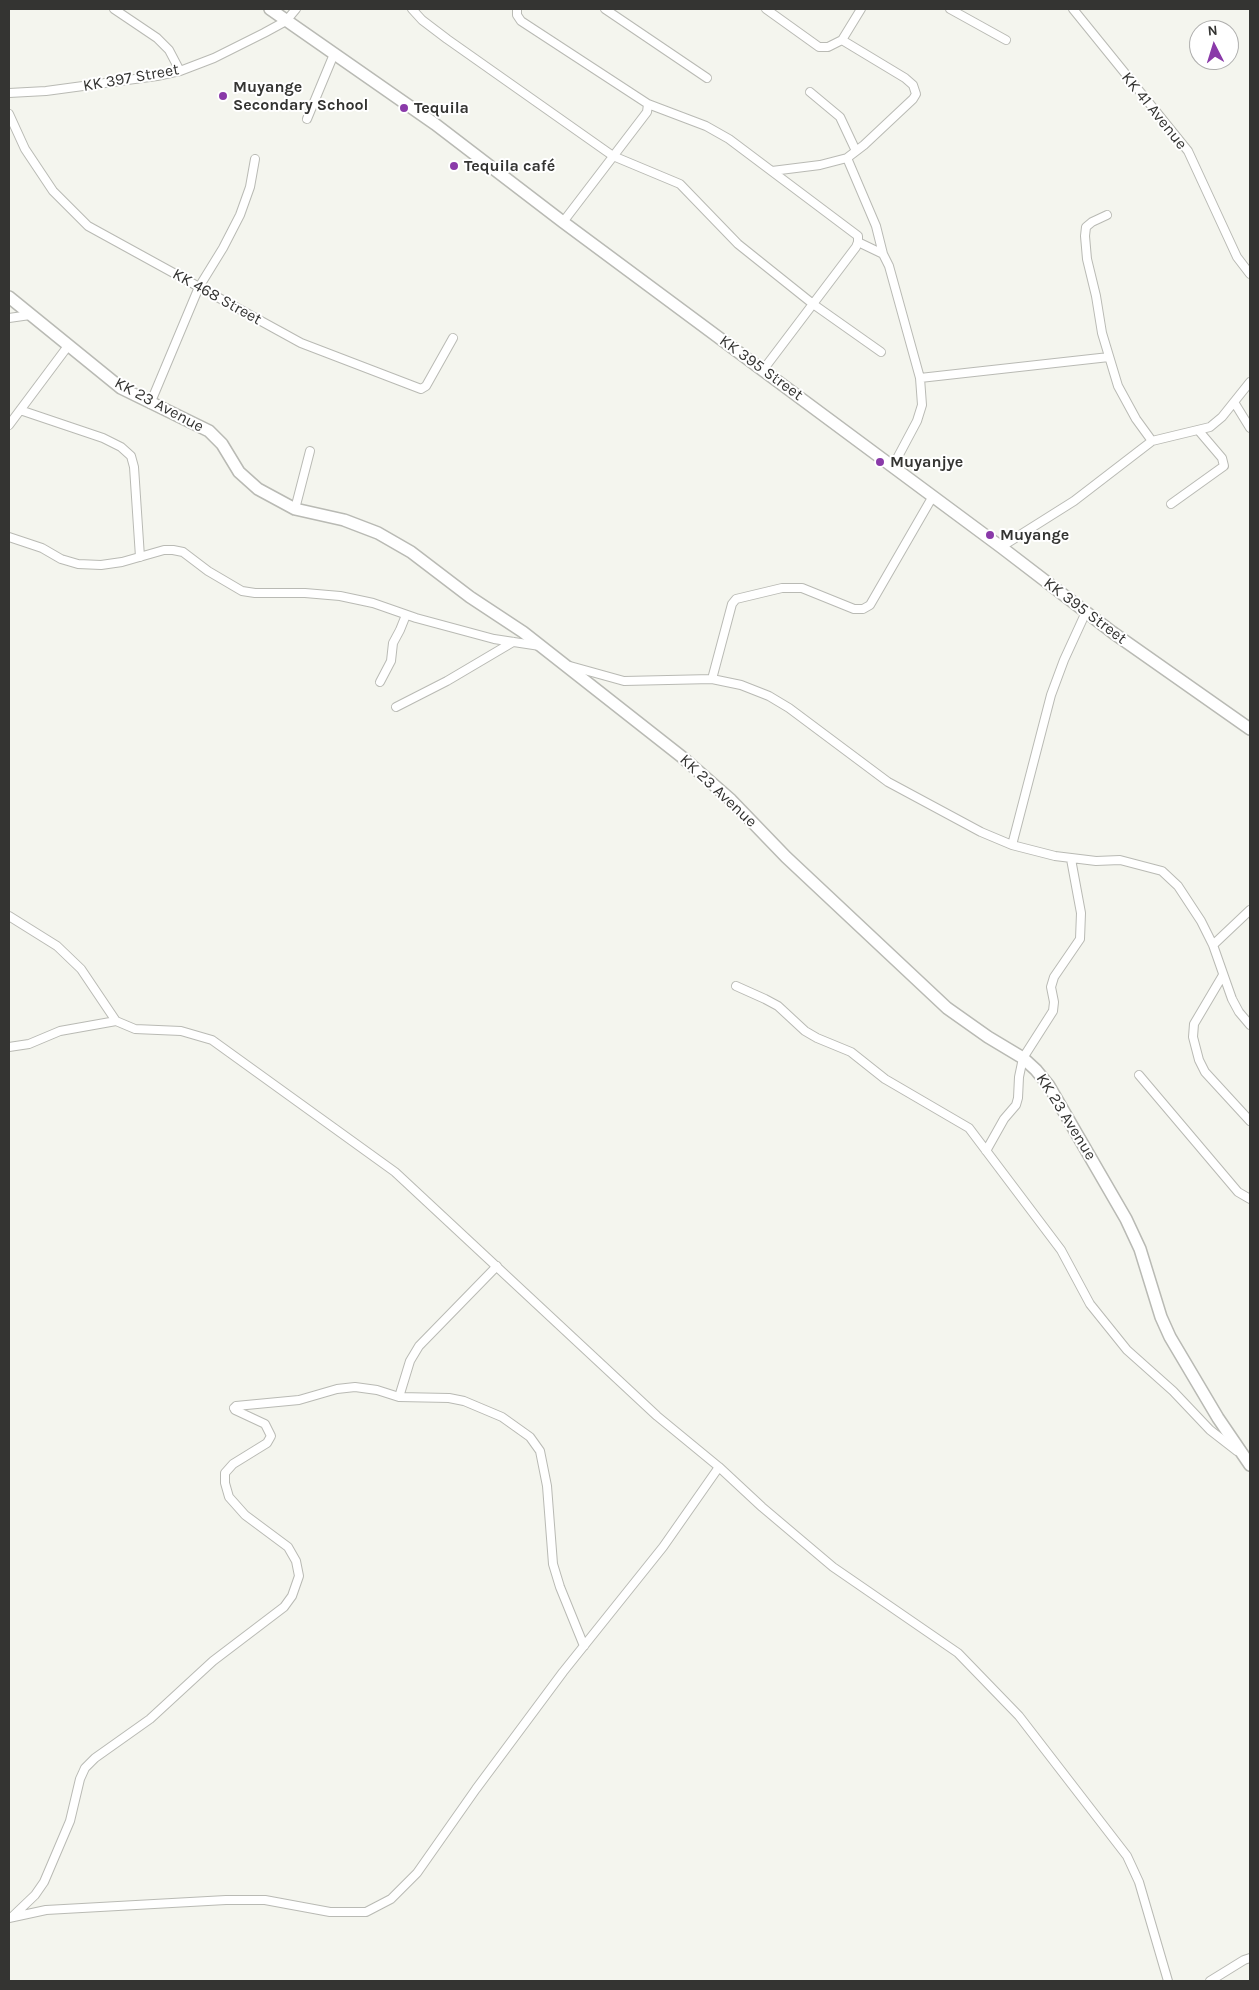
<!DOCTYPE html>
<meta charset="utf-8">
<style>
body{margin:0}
#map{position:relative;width:1259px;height:1990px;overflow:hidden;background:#f4f5ee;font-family:Karla,sans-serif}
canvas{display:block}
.frame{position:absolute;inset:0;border:10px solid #343432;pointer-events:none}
.north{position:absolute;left:1189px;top:20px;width:50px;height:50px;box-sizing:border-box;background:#fff;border:1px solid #aeaead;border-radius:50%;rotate:355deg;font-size:14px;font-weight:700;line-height:20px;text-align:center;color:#343432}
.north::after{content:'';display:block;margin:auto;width:18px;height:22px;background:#8a3aa9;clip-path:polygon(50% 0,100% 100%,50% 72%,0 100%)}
</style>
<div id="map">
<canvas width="1259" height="1990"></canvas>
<div class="frame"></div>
<div class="north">N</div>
</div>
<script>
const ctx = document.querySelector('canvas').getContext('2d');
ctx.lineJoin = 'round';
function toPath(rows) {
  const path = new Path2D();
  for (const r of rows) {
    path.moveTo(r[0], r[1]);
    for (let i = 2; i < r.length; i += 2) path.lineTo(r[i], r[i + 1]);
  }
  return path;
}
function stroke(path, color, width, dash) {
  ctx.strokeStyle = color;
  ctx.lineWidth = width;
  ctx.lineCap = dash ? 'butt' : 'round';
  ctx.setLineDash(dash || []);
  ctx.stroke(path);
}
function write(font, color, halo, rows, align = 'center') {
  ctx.font = font + ' Karla,sans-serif';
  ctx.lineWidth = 4;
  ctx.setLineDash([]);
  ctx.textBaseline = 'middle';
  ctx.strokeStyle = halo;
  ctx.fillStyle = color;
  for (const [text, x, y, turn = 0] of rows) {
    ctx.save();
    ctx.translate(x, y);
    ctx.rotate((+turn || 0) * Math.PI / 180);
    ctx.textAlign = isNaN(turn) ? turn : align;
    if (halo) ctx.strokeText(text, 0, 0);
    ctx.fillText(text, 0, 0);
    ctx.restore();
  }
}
const street = toPath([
 [114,9,157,38,169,50,180,71],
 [412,9,422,20,447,39,613,156,680,184,738,244,813,304,881,352],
 [517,9,517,15,521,21,648,104,647,112,563,222],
 [605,9,707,78],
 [766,9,819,47,828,47,842,40,861,9],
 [950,9,1006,40],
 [1073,9,1188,151,1237,257,1250,274],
 [810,92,840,117,856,151],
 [9,93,46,91,157,76,180,71,214,58,264,33,286,21,296,9],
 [648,104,706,126,729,139,858,236,858,242,856,247,763,370],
 [9,114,25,149,53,191,88,226,301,343,421,389,426,386,453,338],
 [307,119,334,54],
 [847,158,876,226,883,254],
 [772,171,820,165,847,158,864,145,913,99,916,94,913,85,905,78,842,40],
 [1107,215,1092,222,1086,227,1085,236,1087,259,1096,296,1102,333,1118,386,1136,419,1152,441],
 [858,242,883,254,889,266,920,378,922,405,917,421,893,466],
 [9,318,30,315],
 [920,378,1109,357],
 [1234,402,1250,428],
 [150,404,199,287,223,248,240,215,250,187,255,159],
 [20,410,103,438,121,447,131,456,134,467,140,557],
 [9,425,68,346],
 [1171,504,1224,466,1222,458,1199,431],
 [295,509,310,451],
 [9,537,42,548,61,559,78,564,101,565,122,562,164,550,173,550,183,552,208,571,242,591,255,593,305,593,340,596,373,603,416,618,494,639,540,646],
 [1001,547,1074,501,1152,441,1210,427,1222,417,1250,382],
 [570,666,624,681,712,679,741,685,769,696,789,708,888,782,981,832,1012,845,1055,856,1096,861,1120,860,1162,871,1178,886,1201,921,1213,945,1232,999,1239,1012,1250,1025],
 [712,679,732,604,736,599,782,588,802,588,854,609,863,609,870,605,933,496],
 [380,682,391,661,393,643,400,630,406,615],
 [396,707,447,681,513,642],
 [1012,845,1051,695,1064,660,1086,612],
 [9,916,57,946,81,969,116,1021,135,1029,181,1031,212,1040,395,1172,657,1416,719,1467,663,1547,563,1672,476,1789,417,1873,391,1899,366,1912,330,1912,265,1900,226,1900,46,1910,9,1918],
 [1213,945,1250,910],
 [1223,975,1194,1024,1193,1037,1199,1060,1205,1072,1250,1121],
 [736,986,765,999,778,1006,805,1031,817,1038,851,1052,885,1079,969,1128,1061,1250,1090,1304,1127,1350,1173,1391,1210,1430,1237,1451],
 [9,1047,29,1044,60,1031,116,1021],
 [1139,1075,1238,1192,1250,1199],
 [986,1151,1004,1119,1016,1105,1018,1098,1019,1077,1023,1058,1053,1011,1054,1002,1051,987,1054,977,1080,939,1081,913,1071,859],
 [399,1397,410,1361,419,1346,497,1266],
 [234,1408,236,1406,299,1400,337,1389,355,1387,377,1390,399,1397,449,1398,464,1401,502,1417,530,1437,540,1451,547,1486,553,1564,560,1587,584,1646],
 [719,1467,762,1507,833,1567,958,1653,1019,1716,1127,1856,1139,1882,1168,1981],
 [12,1917,35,1895,44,1882,70,1821,80,1779,85,1768,95,1758,150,1719,213,1661,284,1607,292,1596,299,1576,296,1561,288,1547,245,1515,229,1497,225,1483,225,1473,233,1464,267,1443,271,1436,265,1424,235,1410,234,1408],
 [1210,1981,1244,1960,1250,1958]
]);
const secondary = toPath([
 [270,9,435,124,563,222,1001,547,1112,632,1250,729],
 [9,297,121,388,209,431,222,444,239,472,258,489,295,509,344,520,378,533,411,552,470,597,523,632,682,757,731,800,786,857,947,1008,988,1037,1023,1058,1036,1070,1049,1086,1126,1219,1140,1249,1161,1317,1170,1337,1218,1418,1250,1465]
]);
const markers = [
 [223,96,5,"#8a3aa9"],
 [404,108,5,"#8a3aa9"],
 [454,166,5,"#8a3aa9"],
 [880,462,5,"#8a3aa9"],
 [990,535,5,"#8a3aa9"]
];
const streetNames = [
 ["KK 397 Street",131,78,-10],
 ["KK 41 Avenue",1154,111,51],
 ["KK 468 Street",217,297,29],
 ["KK 395 Street",761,368,36],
 ["KK 23 Avenue",159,405,28],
 ["KK 395 Street",1085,611,37],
 ["KK 23 Avenue",718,791,43],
 ["KK 23 Avenue",1066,1117,58]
];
const poiNames = [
 ["Muyange",233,87],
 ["Secondary School",233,105],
 ["Tequila",414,108],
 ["Tequila café",464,166],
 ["Muyanjye",890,462],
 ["Muyange",1000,535]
];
stroke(street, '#b9bab4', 10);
stroke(secondary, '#b9bab4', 14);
stroke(street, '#fff', 8);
stroke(secondary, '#fff', 11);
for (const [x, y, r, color] of markers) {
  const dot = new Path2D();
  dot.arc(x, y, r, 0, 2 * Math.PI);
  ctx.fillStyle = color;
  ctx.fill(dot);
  stroke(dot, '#fff', 2);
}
write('16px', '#343432', '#fff', streetNames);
write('bold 16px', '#343432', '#fff', poiNames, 'left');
</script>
